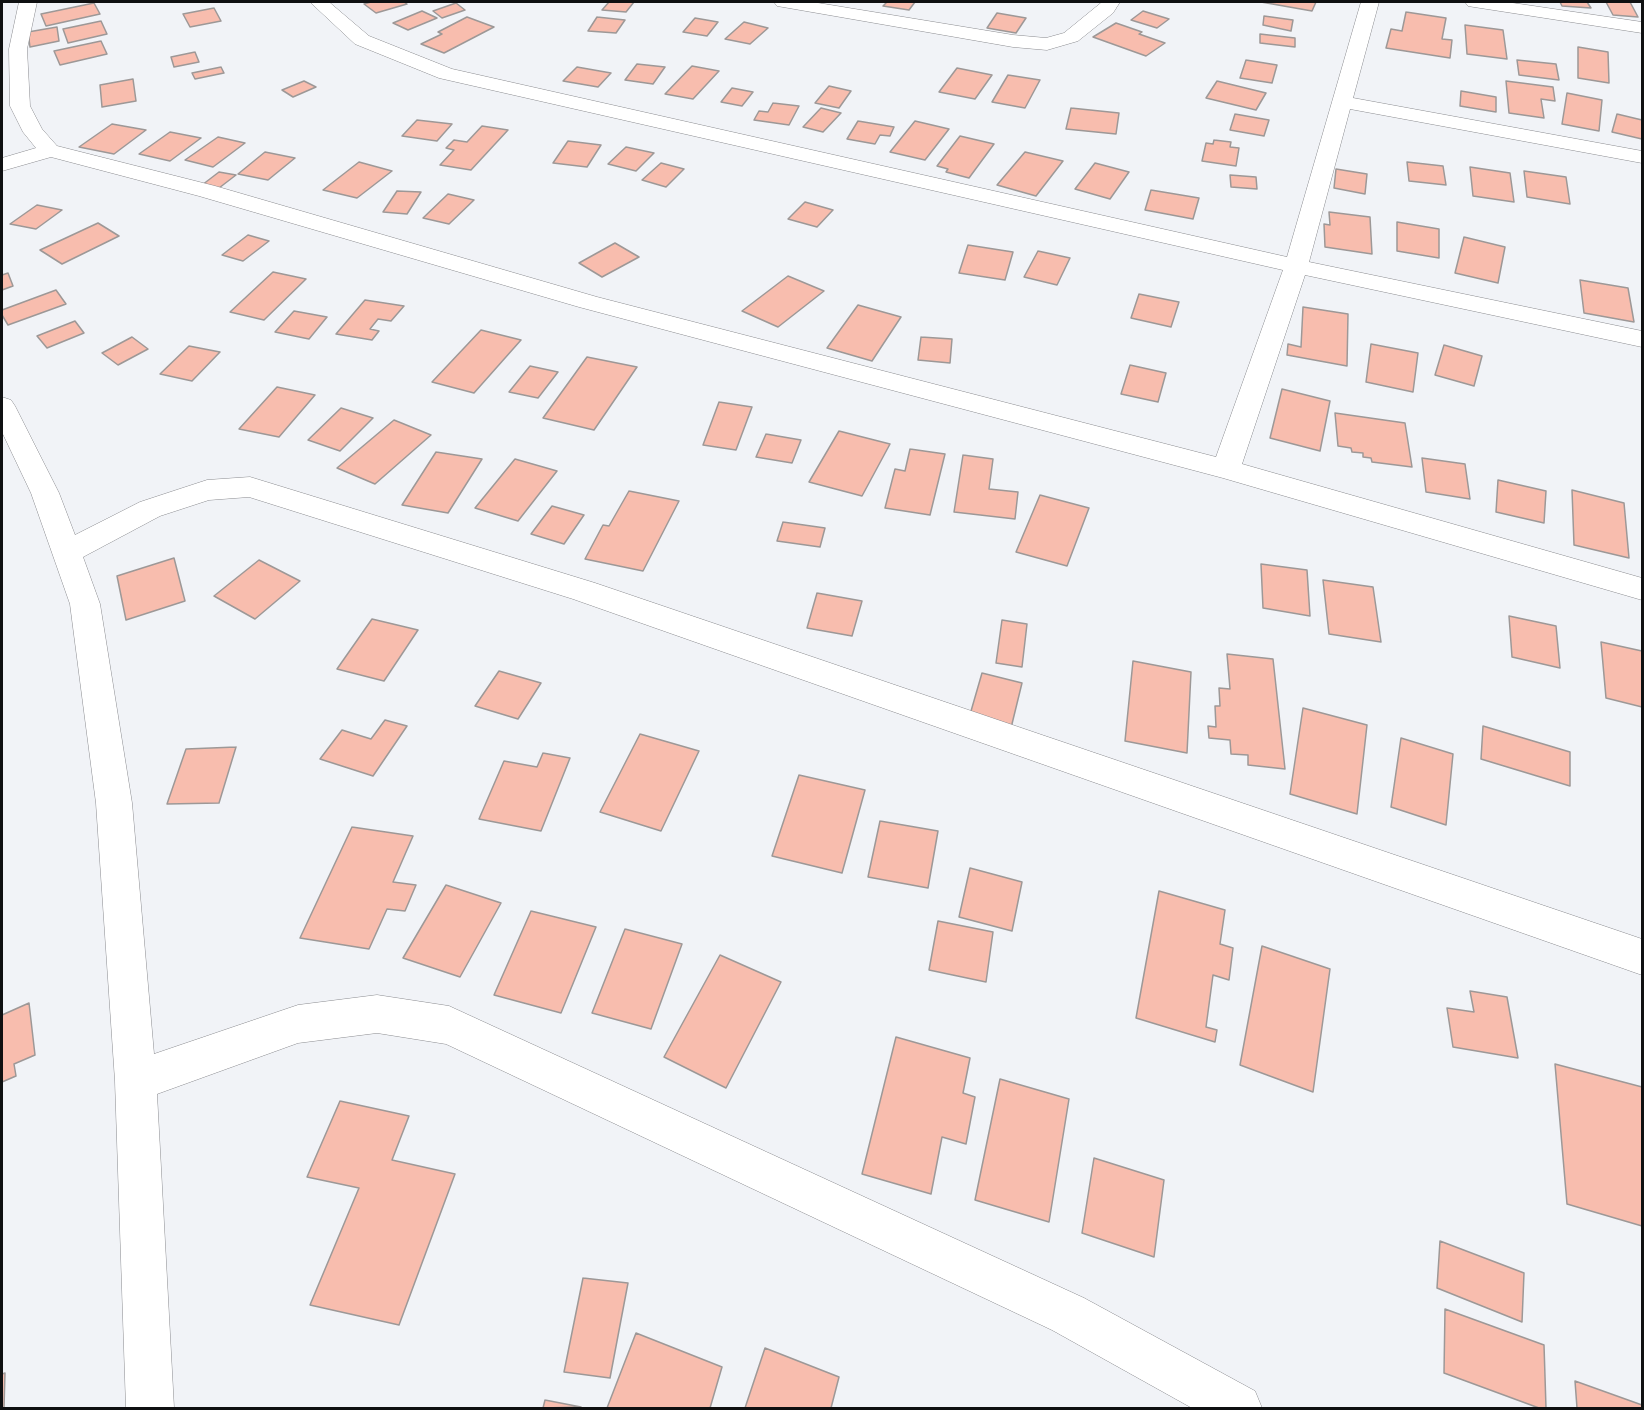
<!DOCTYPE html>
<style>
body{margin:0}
#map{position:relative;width:1644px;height:1410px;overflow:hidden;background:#f1f3f7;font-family:Raleway,sans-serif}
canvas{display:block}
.frame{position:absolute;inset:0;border:3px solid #0f1011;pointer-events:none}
</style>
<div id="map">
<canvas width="1644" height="1410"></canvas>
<div class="frame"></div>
</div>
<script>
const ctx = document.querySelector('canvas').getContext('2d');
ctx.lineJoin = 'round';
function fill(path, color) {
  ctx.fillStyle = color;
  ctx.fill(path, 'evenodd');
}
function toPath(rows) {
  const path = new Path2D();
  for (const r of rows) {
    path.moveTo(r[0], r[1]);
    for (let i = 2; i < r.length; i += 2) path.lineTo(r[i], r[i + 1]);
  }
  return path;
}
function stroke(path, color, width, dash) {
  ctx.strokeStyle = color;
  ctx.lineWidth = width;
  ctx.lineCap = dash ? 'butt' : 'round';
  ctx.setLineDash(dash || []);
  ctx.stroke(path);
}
const building = toPath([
 [371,2,404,2,407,4,376,13,364,4,371,2],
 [609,2,634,2,626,12,602,10,609,2],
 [887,2,915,2,909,10,883,6,887,2],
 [1261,2,1316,2,1312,11,1261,2],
 [1560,2,1587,2,1591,8,1562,6,1560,2],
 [1606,2,1630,2,1638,17,1613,15,1606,2],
 [94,3,100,14,46,26,41,14,94,3],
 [456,3,465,10,442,18,433,11,456,3],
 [214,8,221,21,190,27,183,14,214,8],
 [422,11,437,18,408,30,393,23,422,11],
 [1143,11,1169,19,1157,28,1131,20,1143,11],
 [1406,12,1446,18,1442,39,1452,40,1450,58,1386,48,1391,29,1402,31,1406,12],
 [997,13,1026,18,1016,33,987,28,997,13],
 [1264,16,1293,20,1291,31,1263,25,1264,16],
 [467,17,494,27,444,53,421,44,442,34,438,32,467,17],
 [597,17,625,20,616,33,588,31,597,17],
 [695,18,718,22,707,36,683,32,695,18],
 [101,21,107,34,68,43,63,29,101,21],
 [744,22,768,28,750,44,725,39,744,22],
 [1116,23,1142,32,1139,34,1165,43,1146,56,1093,37,1116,23],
 [1465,25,1503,30,1507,59,1467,54,1465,25],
 [57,27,59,41,30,47,28,32,57,27],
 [1260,34,1295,38,1295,47,1260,43,1260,34],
 [101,41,107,54,60,65,54,51,101,41],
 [1578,47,1608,52,1609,83,1578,78,1578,47],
 [195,52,199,62,174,67,171,57,195,52],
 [1246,60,1277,65,1272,83,1240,78,1246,60],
 [1517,60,1556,64,1559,80,1519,75,1517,60],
 [637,64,665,67,653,84,625,80,637,64],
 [692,66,719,71,693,99,665,94,692,66],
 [221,67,224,73,195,79,192,73,221,67],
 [577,67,611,73,598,87,563,81,577,67],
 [957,68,992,75,975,99,939,92,957,68],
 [1008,75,1040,80,1025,108,992,102,1008,75],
 [133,79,136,101,102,107,100,85,133,79],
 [304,81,316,87,293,97,282,90,304,81],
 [1217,81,1266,93,1256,110,1206,98,1217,81],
 [1506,81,1553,87,1555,101,1541,99,1544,118,1509,113,1506,81],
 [829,86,851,91,839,108,815,103,829,86],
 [732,88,753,92,742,106,721,102,732,88],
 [1461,91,1496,97,1496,112,1460,106,1461,91],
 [1567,93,1602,100,1599,131,1562,124,1567,93],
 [773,103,799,106,789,125,754,120,759,111,768,112,773,103],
 [821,108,841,113,823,132,803,127,821,108],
 [1071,108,1119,113,1116,134,1066,129,1071,108],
 [1235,114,1269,120,1264,136,1230,130,1235,114],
 [1617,114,1642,120,1642,139,1612,132,1617,114],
 [417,120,452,124,437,141,402,136,417,120],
 [858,121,894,127,890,136,880,135,875,144,847,139,858,121],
 [915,121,949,129,925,160,890,152,915,121],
 [112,124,146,130,114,154,79,147,112,124],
 [482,126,508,130,471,170,440,165,454,150,446,148,454,140,467,142,482,126],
 [170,132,201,138,170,161,139,154,170,132],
 [960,136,994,144,969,178,946,172,948,169,937,166,960,136],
 [218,137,245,143,213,167,185,160,218,137],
 [1214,140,1231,142,1230,147,1239,148,1236,166,1202,161,1206,143,1213,144,1214,140],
 [568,141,601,145,587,167,553,163,568,141],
 [626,147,654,153,636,171,608,164,626,147],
 [265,152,295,158,268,180,238,174,265,152],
 [1025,152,1063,161,1036,196,997,185,1025,152],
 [359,162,392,171,357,198,323,190,359,162],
 [1407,162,1443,166,1446,185,1409,181,1407,162],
 [661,163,684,169,666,187,642,180,661,163],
 [1095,163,1129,172,1110,199,1075,189,1095,163],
 [1470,167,1510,173,1514,202,1473,196,1470,167],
 [1336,169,1367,174,1365,194,1334,188,1336,169],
 [1524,171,1566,177,1570,204,1527,197,1524,171],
 [219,172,236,175,219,188,202,185,219,172],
 [1230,175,1256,177,1257,189,1231,187,1230,175],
 [1151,190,1199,198,1193,219,1145,210,1151,190],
 [397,191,421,192,407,214,383,212,397,191],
 [448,194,474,200,449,224,423,218,448,194],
 [805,202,833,210,817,227,788,219,805,202],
 [37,205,62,210,36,229,10,224,37,205],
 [1329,212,1370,217,1372,254,1325,247,1324,224,1330,225,1329,212],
 [1397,222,1439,229,1439,258,1397,251,1397,222],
 [98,223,119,236,62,264,40,250,98,223],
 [248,235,269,241,243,261,222,255,248,235],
 [1464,237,1505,247,1498,283,1455,273,1464,237],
 [615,243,639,257,602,277,579,263,615,243],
 [968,245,1013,252,1005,280,959,273,968,245],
 [1038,251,1070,258,1057,285,1024,277,1038,251],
 [273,272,306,279,264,320,230,312,273,272],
 [8,273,13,286,2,290,2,275,8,273],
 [788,276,824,291,778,327,742,311,788,276],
 [1580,280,1628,288,1634,322,1584,313,1580,280],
 [56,290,66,304,8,325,2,315,2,310,56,290],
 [1139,294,1179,302,1171,327,1131,318,1139,294],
 [365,300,404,306,391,321,378,319,370,329,379,331,372,340,336,334,365,300],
 [858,305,901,317,872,361,827,348,858,305],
 [1303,307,1348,314,1347,366,1287,355,1288,344,1301,347,1303,307],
 [294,311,327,317,309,339,275,332,294,311],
 [75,321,84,333,47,348,37,336,75,321],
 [481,330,521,340,474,393,432,382,481,330],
 [132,337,148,349,118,365,102,353,132,337],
 [921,337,952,339,950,363,918,360,921,337],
 [1371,344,1418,353,1413,392,1366,382,1371,344],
 [1444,345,1482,356,1474,386,1435,375,1444,345],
 [189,346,220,352,192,381,160,374,189,346],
 [587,357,637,367,594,430,543,418,587,357],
 [1130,365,1166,373,1158,402,1121,394,1130,365],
 [530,366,558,372,538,398,509,392,530,366],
 [277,387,315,395,279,437,239,429,277,387],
 [1282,389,1330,401,1320,451,1270,438,1282,389],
 [719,402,752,407,736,450,703,445,719,402],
 [341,408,373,418,340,451,308,440,341,408],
 [1335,413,1405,423,1412,467,1372,462,1371,458,1363,457,1363,453,1352,452,1351,448,1338,446,1335,413],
 [394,420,431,435,375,484,337,468,394,420],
 [839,431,890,444,862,496,809,482,839,431],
 [766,434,801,440,792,463,756,457,766,434],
 [910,449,945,454,930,515,885,508,895,469,905,471,910,449],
 [436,452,482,459,448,513,402,505,436,452],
 [963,455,993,459,989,489,1018,492,1015,519,954,512,963,455],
 [1422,458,1465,464,1470,499,1426,492,1422,458],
 [515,459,557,471,518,521,475,508,515,459],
 [1498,480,1546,491,1544,523,1496,512,1498,480],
 [1572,490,1624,503,1629,558,1574,545,1572,490],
 [629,491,679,501,643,571,585,559,603,525,609,526,629,491],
 [1040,495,1089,508,1067,566,1016,552,1040,495],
 [552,506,584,515,564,544,531,534,552,506],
 [783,522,825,528,820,547,777,541,783,522],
 [174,558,185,601,126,620,117,576,174,558],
 [259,560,300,581,255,619,214,596,259,560],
 [1261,564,1307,570,1310,616,1263,608,1261,564],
 [1323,580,1373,587,1381,642,1329,634,1323,580],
 [817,593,862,601,852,636,807,628,817,593],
 [1509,616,1556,626,1560,668,1512,657,1509,616],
 [372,619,418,630,384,681,337,669,372,619],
 [1002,620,1027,624,1022,667,996,663,1002,620],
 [1601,642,1642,651,1642,707,1606,698,1601,642],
 [1227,654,1273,659,1285,769,1248,765,1248,755,1231,754,1230,740,1209,738,1208,726,1216,727,1215,706,1220,706,1219,688,1230,689,1227,654],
 [1133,661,1191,672,1187,753,1125,741,1133,661],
 [499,671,541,683,518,719,475,706,499,671],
 [982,673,1022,683,1011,728,969,718,982,673],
 [1303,708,1367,725,1357,814,1290,794,1303,708],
 [385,720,407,726,373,776,320,759,342,730,371,739,385,720],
 [1483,726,1570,752,1570,786,1481,759,1483,726],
 [640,734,699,751,661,831,600,812,640,734],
 [1401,738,1453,754,1446,825,1391,807,1401,738],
 [236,747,219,803,167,804,186,749,236,747],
 [543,753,570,758,541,831,479,819,504,761,537,767,543,753],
 [799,775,865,790,842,873,772,856,799,775],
 [880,821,938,831,928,888,868,877,880,821],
 [352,827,413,836,393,882,416,885,405,911,387,909,369,949,300,938,352,827],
 [970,868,1022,882,1012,931,959,917,970,868],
 [446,885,501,903,460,977,403,958,446,885],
 [1159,891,1225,910,1220,944,1233,948,1229,980,1213,975,1206,1027,1217,1030,1215,1042,1136,1018,1159,891],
 [531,911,596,927,561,1013,494,995,531,911],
 [938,921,993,932,986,982,929,970,938,921],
 [625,929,682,944,651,1029,592,1013,625,929],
 [1262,946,1330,969,1313,1092,1240,1065,1262,946],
 [720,955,781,982,726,1088,664,1057,720,955],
 [1470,991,1507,997,1518,1058,1453,1047,1447,1008,1474,1012,1470,991],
 [29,1003,35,1055,14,1064,16,1076,2,1082,2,1015,29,1003],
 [896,1037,970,1058,963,1093,975,1097,966,1144,942,1137,931,1194,862,1174,896,1037],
 [1555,1064,1642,1087,1642,1226,1567,1204,1555,1064],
 [1000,1079,1069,1099,1049,1222,975,1200,1000,1079],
 [340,1101,409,1116,392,1160,455,1174,399,1325,310,1305,359,1188,307,1177,340,1101],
 [1094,1158,1164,1180,1154,1257,1082,1233,1094,1158],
 [1440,1241,1524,1273,1522,1322,1437,1288,1440,1241],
 [583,1278,628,1283,610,1378,564,1372,583,1278],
 [1445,1309,1544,1345,1546,1408,1539,1408,1444,1373,1445,1309],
 [636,1333,722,1367,710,1408,607,1408,636,1333],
 [765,1348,839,1377,831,1408,745,1408,765,1348],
 [5,1373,4,1408,2,1408,2,1374,5,1373],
 [1575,1381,1642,1405,1642,1408,1577,1408,1575,1381],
 [545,1400,581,1407,543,1408,545,1400]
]);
const street = toPath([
 [19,2,37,2,27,49,30,106,42,129,57,146,215,186,597,297,1216,457,1283,270,439,78,355,44,310,2,329,2,369,36,452,69,1287,257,1361,2,1379,2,1353,98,1642,151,1642,163,1350,109,1309,262,1642,331,1642,347,1305,275,1242,464,1642,578,1642,600,1223,478,579,307,199,196,51,157,2,171,2,158,36,148,23,132,10,106,9,49,19,2],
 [774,2,812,2,1013,35,1046,38,1064,33,1102,2,1120,2,1113,13,1078,41,1047,50,1013,47,783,7,777,6,774,2],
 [1465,2,1506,2,1642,22,1642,33,1474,7,1468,6,1465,2],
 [2,397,11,400,15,406,59,493,75,535,140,502,207,480,250,477,595,583,1642,939,1642,975,573,599,249,497,209,500,160,516,83,557,100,604,132,803,154,1054,298,1005,377,995,449,1006,1084,1298,1255,1391,1262,1408,1192,1408,1052,1330,446,1044,377,1033,298,1043,157,1094,174,1408,126,1408,115,1081,96,803,70,604,31,493,2,432,2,397]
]);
fill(building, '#f8bdae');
stroke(building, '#9d9897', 1.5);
stroke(street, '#8b8c90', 1);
fill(street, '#fff');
</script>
